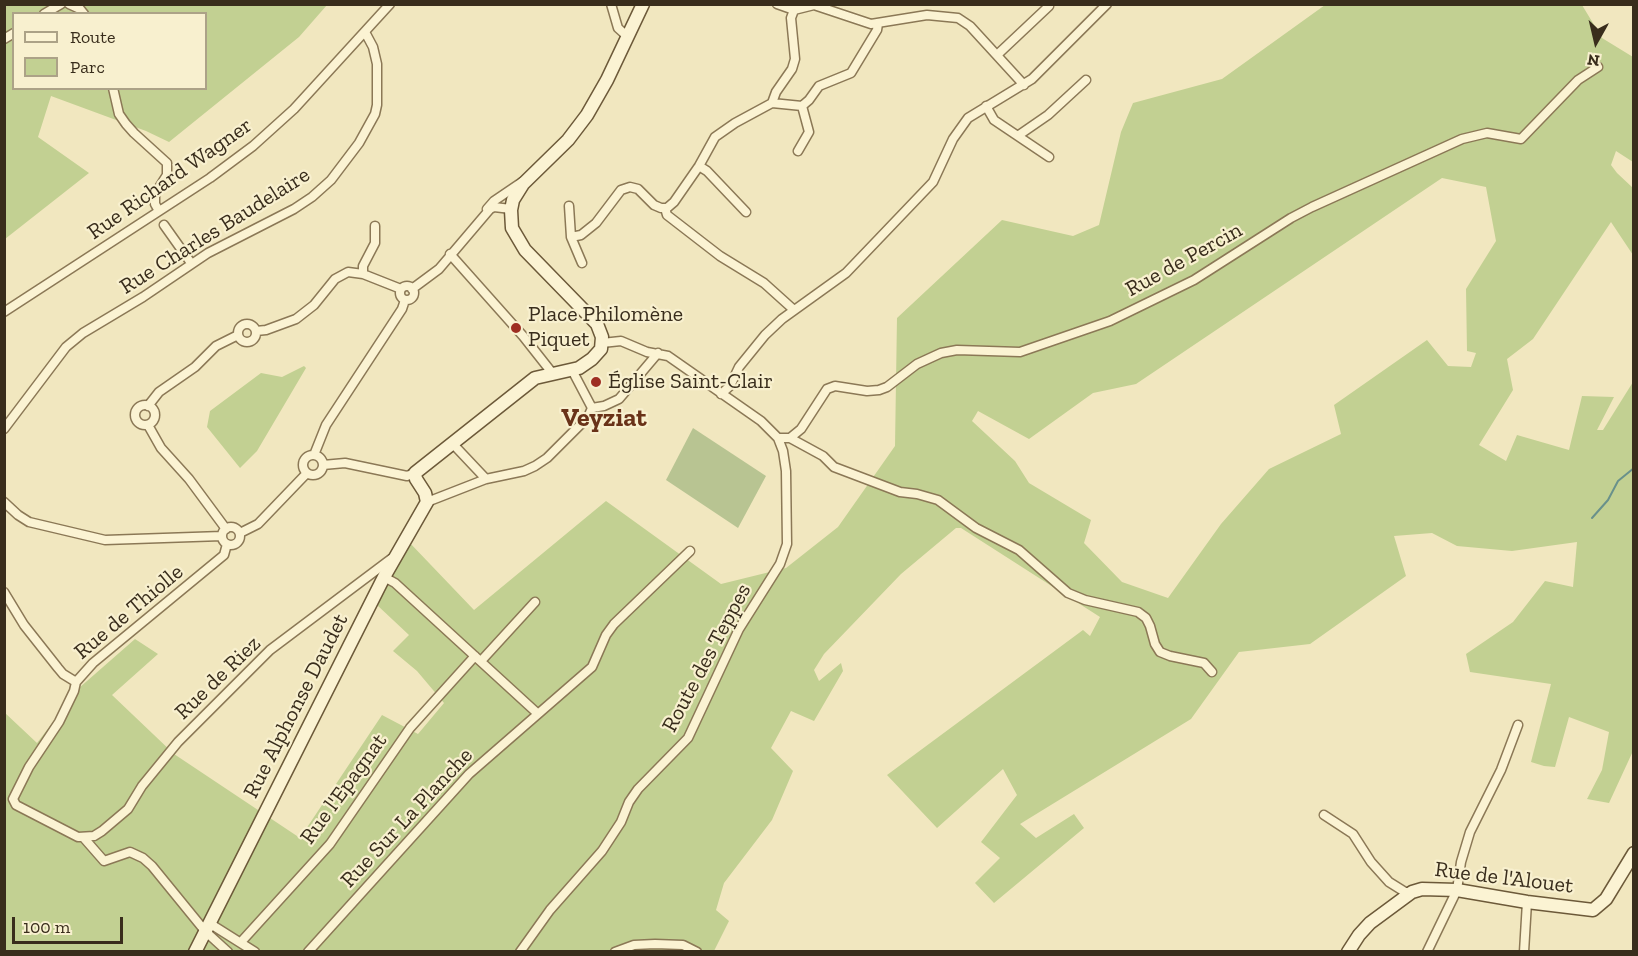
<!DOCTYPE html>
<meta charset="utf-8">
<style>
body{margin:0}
#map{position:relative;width:1638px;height:956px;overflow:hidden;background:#f1e7bf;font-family:"Zilla Slab",serif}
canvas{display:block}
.frame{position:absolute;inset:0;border:6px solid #392d1c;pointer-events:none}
.legend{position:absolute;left:12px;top:12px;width:195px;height:78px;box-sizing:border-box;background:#f8f0cf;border:2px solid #aca287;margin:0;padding:8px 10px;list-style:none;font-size:18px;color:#392d1c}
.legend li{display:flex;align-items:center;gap:12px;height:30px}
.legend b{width:30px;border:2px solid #aca287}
.north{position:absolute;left:1566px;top:12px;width:60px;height:60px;-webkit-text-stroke:4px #f8f0cf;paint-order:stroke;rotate:188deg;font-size:16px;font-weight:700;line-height:24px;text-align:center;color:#392d1c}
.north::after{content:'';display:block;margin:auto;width:21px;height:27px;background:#392d1c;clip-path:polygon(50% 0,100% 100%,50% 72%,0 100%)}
.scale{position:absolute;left:12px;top:917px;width:111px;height:27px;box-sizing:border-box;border:3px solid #392d1c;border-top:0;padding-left:8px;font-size:18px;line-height:21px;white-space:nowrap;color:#392d1c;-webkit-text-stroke:4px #f8f0cf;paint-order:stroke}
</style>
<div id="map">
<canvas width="1638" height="956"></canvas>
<div class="frame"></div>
<ul class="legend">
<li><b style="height:8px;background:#fbf3d3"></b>Route</li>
<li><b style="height:16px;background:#c2d092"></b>Parc</li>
</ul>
<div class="north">N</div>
<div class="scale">100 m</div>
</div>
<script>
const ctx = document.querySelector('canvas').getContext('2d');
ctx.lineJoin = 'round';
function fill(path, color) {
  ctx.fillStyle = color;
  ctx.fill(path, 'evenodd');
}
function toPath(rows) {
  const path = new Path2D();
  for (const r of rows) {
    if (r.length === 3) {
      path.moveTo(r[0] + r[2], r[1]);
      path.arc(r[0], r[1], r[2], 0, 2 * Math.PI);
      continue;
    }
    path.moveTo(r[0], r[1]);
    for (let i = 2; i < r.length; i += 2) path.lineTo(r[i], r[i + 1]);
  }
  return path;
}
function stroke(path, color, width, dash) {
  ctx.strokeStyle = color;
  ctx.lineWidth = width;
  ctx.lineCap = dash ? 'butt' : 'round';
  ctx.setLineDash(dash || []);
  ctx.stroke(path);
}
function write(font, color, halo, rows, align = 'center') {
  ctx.font = font + ' "Zilla Slab",serif';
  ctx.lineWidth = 4.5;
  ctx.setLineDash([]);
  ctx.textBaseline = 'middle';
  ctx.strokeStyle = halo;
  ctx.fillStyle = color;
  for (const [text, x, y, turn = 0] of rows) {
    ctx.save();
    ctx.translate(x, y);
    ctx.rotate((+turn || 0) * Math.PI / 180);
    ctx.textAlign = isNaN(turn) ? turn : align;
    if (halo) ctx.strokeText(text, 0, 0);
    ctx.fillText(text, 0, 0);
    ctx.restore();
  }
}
const green = toPath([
 [5,5,327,5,299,37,169,142,146,131,51,96,38,137,89,173,5,239],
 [14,14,206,14,206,88,14,88],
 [1325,5,1582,5,1602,38,1633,57,1633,162,1616,151,1611,165,1617,173,1633,188,1633,255,1611,222,1533,339,1507,359,1513,390,1479,445,1506,461,1517,435,1569,450,1582,396,1614,397,1597,430,1603,430,1633,382,1633,751,1609,803,1587,799,1602,770,1609,732,1569,717,1555,767,1544,766,1531,762,1551,684,1470,672,1466,654,1513,622,1545,581,1573,587,1577,542,1512,551,1457,546,1432,533,1394,536,1406,576,1310,644,1239,652,1191,719,1020,824,1036,838,1074,814,1084,828,994,903,975,883,1000,858,981,842,1017,795,1003,769,937,828,887,775,1083,630,1090,636,1100,617,961,528,956,528,901,574,824,654,814,670,819,681,841,663,843,671,814,721,791,711,771,748,793,771,772,820,724,883,716,910,729,921,714,951,5,951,4,712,37,743,79,688,135,639,158,654,112,695,174,754,300,838,382,715,418,734,444,703,417,671,393,651,409,635,377,605,408,541,474,610,606,501,721,584,786,568,838,527,895,446,897,318,1002,220,1073,236,1099,225,1121,132,1133,103,1222,79],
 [1442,178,1486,187,1496,241,1466,289,1467,351,1476,353,1471,367,1448,366,1427,340,1334,405,1341,434,1269,469,1221,524,1168,598,1122,582,1084,543,1091,520,1029,483,1015,461,972,421,978,411,1029,439,1093,393,1136,384],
 [304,366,306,368,257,451,240,468,207,427,210,411,261,373,282,377]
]);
const cemetery = toPath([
 [693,428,766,476,738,528,666,480]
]);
const stream = toPath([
 [1592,518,1608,500,1618,481,1634,468]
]);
const street = toPath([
 [69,4,80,9,84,14],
 [611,4,618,28,628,37],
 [777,4,794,10,814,5,871,24,927,15,958,18,970,26,1024,85],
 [44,14,61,4],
 [4,39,14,33],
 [997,55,1049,6],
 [113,88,119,114,126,124,134,133,167,163,167,175,155,194,155,204,159,211],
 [772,103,802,106,809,100,819,86,851,73,877,30,878,24],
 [986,106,994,120,1049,157],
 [1019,135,1048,115,1086,80],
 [798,151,809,132,802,106],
 [699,166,707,171,746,212],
 [569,206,571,237,582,263],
 [665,208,667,215,720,256,764,283,794,310],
 [487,209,494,201,522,182],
 [164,225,191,263],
 [571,237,581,235,596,223,621,190,630,187,638,189,654,205,661,208,667,208,674,202,699,166,715,137,735,123,772,103,776,92,792,69,795,59,791,18,794,10],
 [450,254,523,336,553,374],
 [363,274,363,266,375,243,375,226],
 [407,293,7],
 [412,289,439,269,490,209,494,207,511,209],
 [4,312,210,178,253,146,294,109,390,4],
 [247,333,9],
 [256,331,266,330,296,319,314,305,335,279,348,272,363,274,401,289],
 [572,370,592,408],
 [721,394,730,386,739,367,765,335,782,319,846,273,933,182,953,139,968,118,1032,79,1107,4],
 [145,415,10],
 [148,406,159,392,195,367,216,346,238,335],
 [592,408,604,406,619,399,658,353],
 [148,425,161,448,189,479,226,529],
 [4,429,66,347,83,333,143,297,208,253,294,209,312,197,331,180,359,143,375,114,377,105,377,64,373,47,365,32],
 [778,438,790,438,801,429,827,389,835,386,867,391,879,390,887,387,917,364,941,353,957,350,1020,352,1110,321,1194,280,1291,218,1312,207,1462,139,1487,133,1521,139,1578,80,1598,67],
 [790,438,823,456,834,467,900,492,917,494,938,500,976,528,1019,550,1068,593,1085,600,1138,612,1146,618,1150,626,1155,644,1160,652,1170,656,1204,663,1212,672],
 [452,443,486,479],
 [313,465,10],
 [314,455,326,425,402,309,405,300],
 [323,465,345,463,407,476,415,473],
 [4,502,18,515,29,522,105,540,222,536],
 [427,502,486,479,524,471,535,466,547,458,588,417,592,408],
 [231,536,9],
 [240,533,258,524,307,473],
 [227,544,224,555,93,663,76,682,74,691,59,722,29,767,13,799,16,805,78,837,94,836,102,831,128,809,142,786,178,742,270,650,391,559],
 [384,577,395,583,537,713],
 [4,592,24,625,58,668,63,674,76,682],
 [481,661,535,602],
 [1324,815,1353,834,1371,862,1389,882,1405,892,1412,892],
 [83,837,104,861,130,852,143,858,152,866,205,931,228,952],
 [209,923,255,952],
 [241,942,330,844,410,728,475,656],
 [308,952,469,774,592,667,606,635,614,624,690,551],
 [520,952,550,910,602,851,621,822,629,802,638,789,688,738,739,629,780,564,787,544,786,471,783,451,778,438,761,421,668,356,647,352,621,341,602,343],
 [615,952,634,945,655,944,683,945,697,952],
 [1427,952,1457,890,1461,862,1470,832,1501,770,1518,725],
 [1524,952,1527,902]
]);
const secondary = toPath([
 [195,952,384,577,427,502,425,493,416,479,415,473,535,378,579,368,592,359,601,349,602,337,597,324,525,250,512,228,511,210,513,200,523,184,568,140,587,115,607,80,643,4],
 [1348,952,1359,935,1370,923,1412,892,1422,889,1457,890,1527,902,1593,910,1606,899,1634,853]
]);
const markers = [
 [516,328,6,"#9e2e22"],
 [596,382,6,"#9e2e22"]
];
const streetNames = [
 ["Rue Richard Wagner",170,179,-35],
 ["Rue Charles Baudelaire",215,231,-32],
 ["Rue de Percin",1184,260,-29],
 ["Rue de Thiolle",129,612,-40],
 ["Route des Teppes",707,658,-62],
 ["Rue de Riez",218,678,-44],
 ["Rue Alphonse Daudet",296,706,-63],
 ["Rue l'Epagnat",344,789,-54],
 ["Rue Sur La Planche",407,818,-47],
 ["Rue de l'Alouet",1504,878,7]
];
const poiNames = [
 ["Place Philomène",528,315],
 ["Piquet",528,340],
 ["Église Saint-Clair",608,382]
];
const quarterNames = [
 ["Veyziat",604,419]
];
fill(green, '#c2d092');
fill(cemetery, '#b8c492');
stroke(stream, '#69918b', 2);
stroke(street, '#8b7856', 11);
stroke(secondary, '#6c5939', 15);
stroke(street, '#fbf3d3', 8);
stroke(secondary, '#fbf3d3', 12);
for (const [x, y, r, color] of markers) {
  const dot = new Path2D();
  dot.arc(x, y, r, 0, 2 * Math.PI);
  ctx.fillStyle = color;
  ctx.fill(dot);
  stroke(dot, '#f8f0cf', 2);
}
write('22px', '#392d1c', '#f8f0cf', streetNames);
write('22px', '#392d1c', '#f8f0cf', poiNames, 'left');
write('bold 26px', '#693218', '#f8f0cf', quarterNames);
</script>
